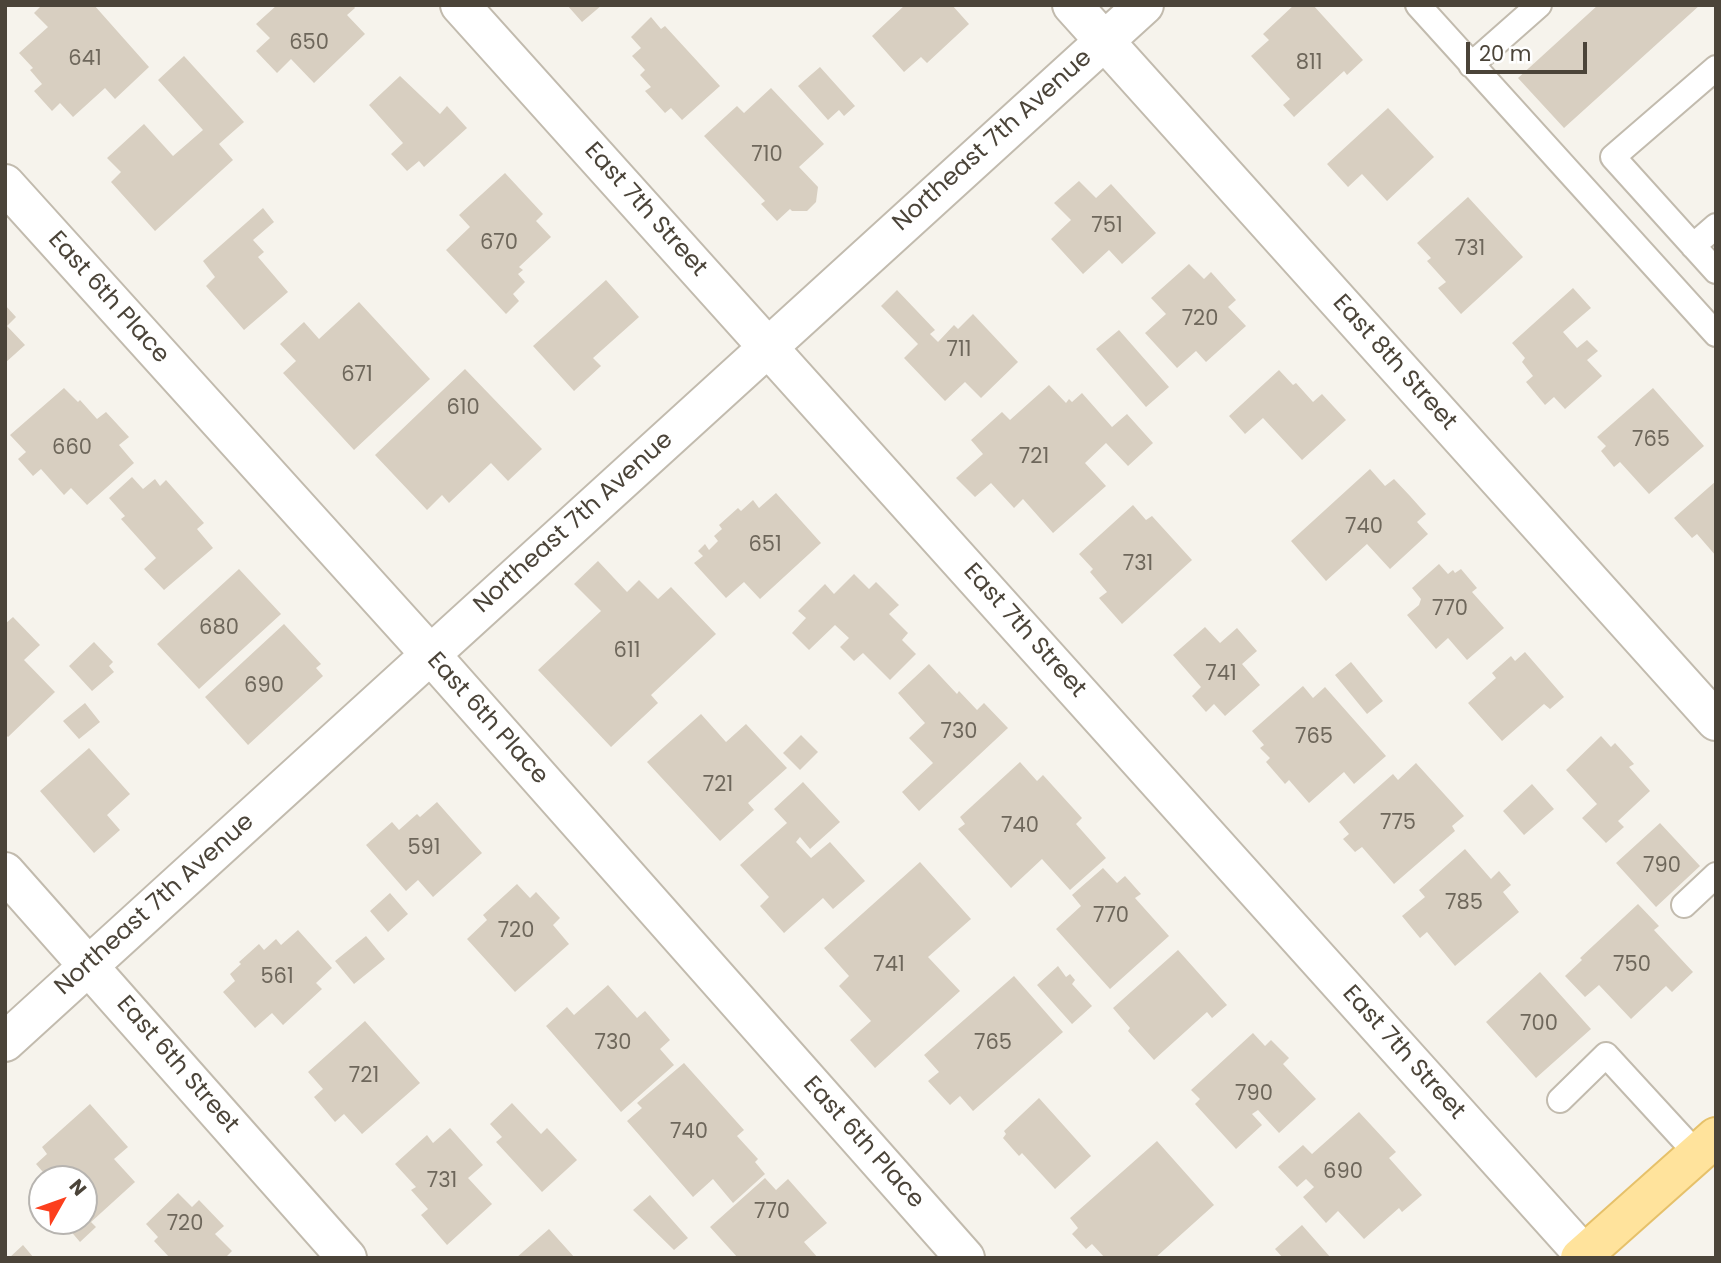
<!DOCTYPE html>
<style>
body{margin:0}
#map{position:relative;width:1721px;height:1263px;overflow:hidden;background:#f6f3ec;font-family:Poppins,sans-serif}
canvas{display:block}
.frame{position:absolute;inset:0;border:7px solid #4b4439;pointer-events:none}
.north{position:absolute;left:28px;top:1165px;width:70px;height:70px;box-sizing:border-box;background:#fff;border:2px solid #b7b4b0;border-radius:50%;rotate:50deg;font-size:19px;font-weight:700;line-height:28px;text-align:center;color:#4b4439}
.north::after{content:'';display:block;margin:auto;width:24px;height:32px;background:#fc3f1d;clip-path:polygon(50% 0,100% 100%,50% 72%,0 100%)}
.scale{position:absolute;left:1466px;top:42px;width:121px;height:32px;box-sizing:border-box;border:4px solid #4b4439;border-top:0;padding-left:9px;font-size:21px;line-height:24px;white-space:nowrap;color:#4b4439;-webkit-text-stroke:5px #fff;paint-order:stroke}
</style>
<div id="map">
<canvas width="1721" height="1263"></canvas>
<div class="frame"></div>
<div class="north">N</div>
<div class="scale">20 m</div>
</div>
<script>
const ctx = document.querySelector('canvas').getContext('2d');
ctx.lineJoin = 'round';
function fill(path, color) {
  ctx.fillStyle = color;
  ctx.fill(path, 'evenodd');
}
function toPath(rows) {
  const path = new Path2D();
  for (const r of rows) {
    path.moveTo(r[0], r[1]);
    for (let i = 2; i < r.length; i += 2) path.lineTo(r[i], r[i + 1]);
  }
  return path;
}
function stroke(path, color, width, dash) {
  ctx.strokeStyle = color;
  ctx.lineWidth = width;
  ctx.lineCap = dash ? 'butt' : 'round';
  ctx.setLineDash(dash || []);
  ctx.stroke(path);
}
function write(font, color, halo, rows, align = 'center') {
  ctx.font = font + ' Poppins,sans-serif';
  ctx.lineWidth = 7;
  ctx.setLineDash([]);
  ctx.textBaseline = 'middle';
  ctx.strokeStyle = halo;
  ctx.fillStyle = color;
  for (const [text, x, y, turn = 0] of rows) {
    ctx.save();
    ctx.translate(x, y);
    ctx.rotate((+turn || 0) * Math.PI / 180);
    ctx.textAlign = isNaN(turn) ? turn : align;
    if (halo) ctx.strokeText(text, 0, 0);
    ctx.fillText(text, 0, 0);
    ctx.restore();
  }
}
const building = toPath([
 [42,5,94,5,149,67,115,99,105,88,73,117,60,103,52,111,34,91,42,84,30,70,33,68,19,53,48,27,34,13],
 [277,5,353,5,355,8,347,15,365,34,314,83,291,59,277,73,256,51,270,38,256,24],
 [567,5,602,5,582,22],
 [905,5,952,5,969,24,927,63,921,57,904,72,872,36],
 [1294,5,1313,5,1363,60,1347,75,1344,71,1294,117,1283,105,1290,99,1251,56,1269,40,1263,34],
 [1598,5,1700,5,1564,128,1518,78],
 [651,17,661,29,665,26,720,86,682,120,671,108,665,113,645,91,651,87,640,75,645,70,632,56,641,48,631,37],
 [184,56,244,122,219,144,233,160,155,231,111,182,121,172,107,158,144,124,173,156,203,130,158,80],
 [820,67,855,106,844,116,839,110,828,120,798,86],
 [400,76,440,114,447,106,467,128,424,167,419,161,407,171,391,154,403,143,369,105],
 [771,88,824,144,799,167,818,187,816,202,807,211,792,211,790,209,777,221,761,204,765,201,704,136,737,106,744,113],
 [1388,108,1434,157,1387,201,1362,174,1348,187,1327,164],
 [505,173,543,214,536,221,551,237,519,267,523,270,518,274,525,282,513,294,519,301,506,314,446,250,470,227,459,215],
 [1079,181,1096,198,1111,184,1156,233,1122,264,1109,250,1083,274,1051,239,1071,220,1054,203],
 [1468,197,1523,257,1461,314,1438,288,1446,282,1427,261,1431,258,1417,243],
 [263,208,274,222,253,240,264,252,258,257,288,292,244,330,206,286,215,277,203,261],
 [1189,264,1204,279,1211,272,1236,300,1228,307,1246,326,1206,362,1196,351,1177,368,1145,333,1166,314,1151,298],
 [606,280,639,317,593,358,601,366,574,391,533,346],
 [1573,288,1591,308,1563,332,1577,348,1587,340,1598,351,1587,360,1602,376,1565,409,1554,397,1545,405,1526,382,1533,376,1522,362,1525,358,1512,343],
 [897,290,935,330,930,334,938,342,954,325,958,329,973,314,1018,362,981,398,965,382,945,401,904,358,918,344,881,306],
 [359,302,430,379,354,450,283,373,296,361,280,344,304,322,319,339],
 [5,305,16,317,7,326,25,345,5,363],
 [1119,330,1169,387,1146,407,1096,349],
 [465,369,542,449,508,481,491,463,449,503,442,495,427,510,375,455],
 [1279,370,1293,385,1296,383,1313,402,1322,394,1346,420,1302,460,1263,418,1245,434,1229,416],
 [1049,385,1066,403,1069,399,1072,402,1082,393,1112,427,1127,414,1153,443,1128,466,1106,443,1085,463,1106,486,1053,533,1023,499,1014,508,991,483,975,497,956,478,983,454,971,440,1002,412,1010,420],
 [64,388,78,402,80,400,97,419,106,412,129,437,119,445,134,463,87,505,71,488,64,495,41,469,33,476,18,459,26,452,10,435],
 [1653,388,1704,446,1649,494,1620,462,1614,467,1601,451,1606,446,1597,437],
 [1370,469,1385,486,1394,479,1410,496,1426,514,1417,522,1428,534,1390,569,1367,544,1326,581,1291,541],
 [132,477,143,489,155,479,160,486,166,480,204,523,197,529,213,548,164,590,144,569,156,558,121,519,125,516,109,498],
 [1716,481,1716,556,1697,534,1692,538,1674,518],
 [776,493,821,543,760,599,744,582,726,598,694,563,703,556,698,551,705,544,709,550,718,541,714,536,722,529,719,525,738,508,741,511,753,500,759,508],
 [1133,505,1146,520,1152,516,1192,560,1122,624,1099,598,1107,592,1090,572,1093,569,1079,554],
 [598,561,627,592,639,580,658,599,671,587,716,634,651,695,658,703,611,747,538,670,601,611,574,584],
 [1439,564,1448,574,1453,570,1455,573,1461,569,1477,588,1472,592,1504,628,1467,660,1448,638,1436,649,1407,615,1419,605,1421,599,1412,588],
 [239,569,281,614,199,689,157,644],
 [854,574,869,589,876,582,899,605,889,614,908,633,902,640,916,654,890,680,863,653,854,661,840,647,849,638,835,625,809,650,792,633,806,618,798,611,825,584,834,594],
 [13,617,40,645,24,660,55,692,8,737,5,734,5,624],
 [284,624,321,664,316,668,323,676,248,745,205,697],
 [1205,627,1220,643,1237,628,1257,651,1242,664,1260,685,1225,716,1214,704,1206,712,1192,696,1201,687,1173,655],
 [94,642,113,662,109,666,114,672,92,691,69,666],
 [1525,652,1564,697,1550,709,1544,704,1502,741,1468,703,1496,678,1492,673,1501,665,1511,656,1515,661],
 [1351,662,1383,701,1367,714,1335,675],
 [929,664,957,694,959,691,977,710,984,703,1008,728,919,811,902,792,933,763,909,738,925,723,898,693],
 [1303,686,1313,698,1325,687,1386,756,1354,784,1344,772,1309,803,1289,780,1285,784,1266,762,1270,758,1260,748,1264,745,1252,731],
 [85,703,100,722,79,739,63,721],
 [701,714,726,742,746,724,787,768,748,803,754,810,720,841,647,762],
 [801,735,818,752,800,770,783,753],
 [1601,736,1611,747,1615,743,1634,764,1629,767,1650,791,1618,821,1624,827,1606,843,1582,818,1597,804,1566,770],
 [89,748,130,794,107,815,120,830,94,853,40,791],
 [1020,762,1037,781,1043,775,1082,818,1076,824,1106,858,1070,890,1042,859,1011,888,958,829,965,824,960,817],
 [1416,763,1464,816,1452,826,1455,831,1394,884,1362,847,1355,852,1343,839,1349,834,1339,822,1393,774,1398,780],
 [803,782,840,822,810,849,800,837,796,842,811,858,830,842,865,881,833,909,823,898,784,933,760,906,769,897,740,865,787,823,774,809],
 [1532,784,1554,809,1524,835,1503,811],
 [437,802,482,853,433,897,418,880,406,891,366,845,392,822,399,830,417,814,420,817],
 [1660,823,1700,866,1656,907,1616,863],
 [1465,849,1491,879,1499,871,1511,885,1503,892,1519,912,1455,966,1427,932,1420,938,1402,916,1425,897,1419,890],
 [920,862,971,919,928,957,960,991,875,1068,850,1040,871,1021,839,986,849,976,824,948],
 [1103,868,1117,883,1125,876,1141,894,1135,898,1169,936,1110,989,1056,929,1081,906,1072,895],
 [517,884,530,898,536,892,560,918,553,925,569,944,515,992,467,939,487,920,483,915],
 [390,893,408,914,388,932,370,911],
 [1638,904,1659,926,1654,930,1693,972,1672,992,1666,986,1631,1019,1599,985,1585,997,1565,976,1582,960,1580,958],
 [298,930,332,968,316,983,322,989,283,1025,272,1013,255,1028,223,992,235,981,230,974,241,964,239,962,259,944,264,950,276,939,281,945],
 [366,936,385,959,354,984,335,961],
 [1178,950,1227,1005,1212,1018,1207,1012,1154,1060,1128,1031,1130,1028,1113,1008],
 [1058,966,1066,977,1070,974,1075,980,1072,984,1092,1006,1072,1024,1037,985],
 [1540,972,1591,1029,1536,1078,1486,1022],
 [1014,976,1063,1032,973,1111,960,1096,950,1105,928,1081,939,1072,924,1055],
 [608,985,637,1018,645,1011,670,1040,660,1049,674,1065,621,1112,546,1026,567,1007,574,1015],
 [365,1021,420,1083,362,1134,344,1114,335,1122,314,1097,323,1089,308,1072],
 [1253,1033,1265,1046,1271,1040,1289,1058,1283,1064,1316,1099,1279,1133,1258,1110,1252,1114,1262,1125,1236,1149,1195,1104,1200,1099,1191,1090],
 [684,1063,744,1130,737,1136,758,1159,755,1162,765,1174,733,1203,713,1179,693,1197,627,1121,642,1108,637,1103],
 [1039,1098,1091,1156,1055,1189,1022,1153,1019,1156,1003,1138,1006,1134,1004,1131],
 [512,1103,541,1134,547,1128,577,1160,542,1192,496,1142,502,1137,490,1124],
 [90,1104,128,1147,114,1159,135,1182,91,1222,96,1227,80,1242,63,1222,84,1221,84,1179,49,1179,36,1164,47,1154,42,1147],
 [1359,1112,1396,1152,1389,1158,1422,1195,1402,1212,1399,1208,1364,1239,1338,1211,1326,1223,1303,1197,1314,1187,1306,1179,1297,1187,1278,1167,1303,1145,1312,1154],
 [450,1128,483,1165,468,1178,492,1204,447,1245,421,1215,428,1209,411,1190,416,1187,395,1164,427,1135,433,1143],
 [1157,1141,1214,1205,1155,1258,1105,1258,1092,1244,1086,1249,1072,1234,1078,1228,1070,1218],
 [765,1178,776,1190,788,1179,827,1223,804,1242,818,1258,738,1258,710,1227],
 [178,1193,192,1207,199,1200,224,1226,215,1234,232,1251,225,1258,170,1258,154,1241,158,1237,146,1224],
 [650,1195,688,1238,674,1250,633,1210],
 [1302,1225,1331,1258,1283,1258,1275,1249],
 [549,1229,575,1258,516,1258],
 [23,1245,34,1258,9,1258]
]);
const lane = toPath([
 [1418,5,1716,334],
 [1471,65,1539,5],
 [1716,68,1613,157,1716,271],
 [1693,246,1716,226],
 [1684,905,1716,875],
 [1560,1100,1606,1055,1697,1154]
]);
const street = toPath([
 [460,5,1587,1258],
 [1072,5,1716,721],
 [5,184,430,654,965,1258],
 [5,872,347,1258],
 [5,1042,1144,5]
]);
const primary = toPath([
 [1580,1258,1716,1137]
]);
const numberNames = [
 ["650",309,44],
 ["641",85,60],
 ["811",1309,64],
 ["710",767,156],
 ["751",1107,227],
 ["670",499,244],
 ["731",1470,250],
 ["720",1200,320],
 ["711",959,351],
 ["671",357,376],
 ["610",463,409],
 ["765",1651,441],
 ["660",72,449],
 ["721",1034,458],
 ["740",1364,528],
 ["651",765,546],
 ["731",1138,565],
 ["770",1450,610],
 ["680",219,629],
 ["611",627,652],
 ["741",1221,675],
 ["690",264,687],
 ["730",959,733],
 ["765",1314,738],
 ["721",718,786],
 ["775",1398,824],
 ["740",1020,827],
 ["591",424,849],
 ["790",1662,867],
 ["785",1464,904],
 ["770",1111,917],
 ["720",516,932],
 ["741",889,966],
 ["750",1632,966],
 ["561",277,978],
 ["700",1539,1025],
 ["730",613,1044],
 ["765",993,1044],
 ["721",364,1077],
 ["790",1254,1095],
 ["740",689,1133],
 ["690",1343,1173],
 ["731",442,1182],
 ["770",772,1213],
 ["720",185,1225]
];
const streetNames = [
 ["Northeast 7th Avenue",993,141,-42],
 ["East 7th Street",645,210,48],
 ["East 6th Place",108,298,48],
 ["East 8th Street",1394,363,48],
 ["Northeast 7th Avenue",574,523,-42],
 ["East 7th Street",1024,631,48],
 ["East 6th Place",487,719,48],
 ["Northeast 7th Avenue",155,905,-42],
 ["East 7th Street",1403,1053,48],
 ["East 6th Street",177,1065,49],
 ["East 6th Place",863,1143,48]
];
fill(building, '#d8cfc1');
stroke(lane, '#c2bbae', 28);
stroke(street, '#c2bbae', 42);
stroke(primary, '#e6c16a', 42);
stroke(lane, '#fff', 24);
stroke(street, '#fff', 38);
stroke(primary, '#ffe39c', 38);
write('21px', '#6e675b', null, numberNames);
write('24px', '#4b4439', '#fff', streetNames);
</script>
